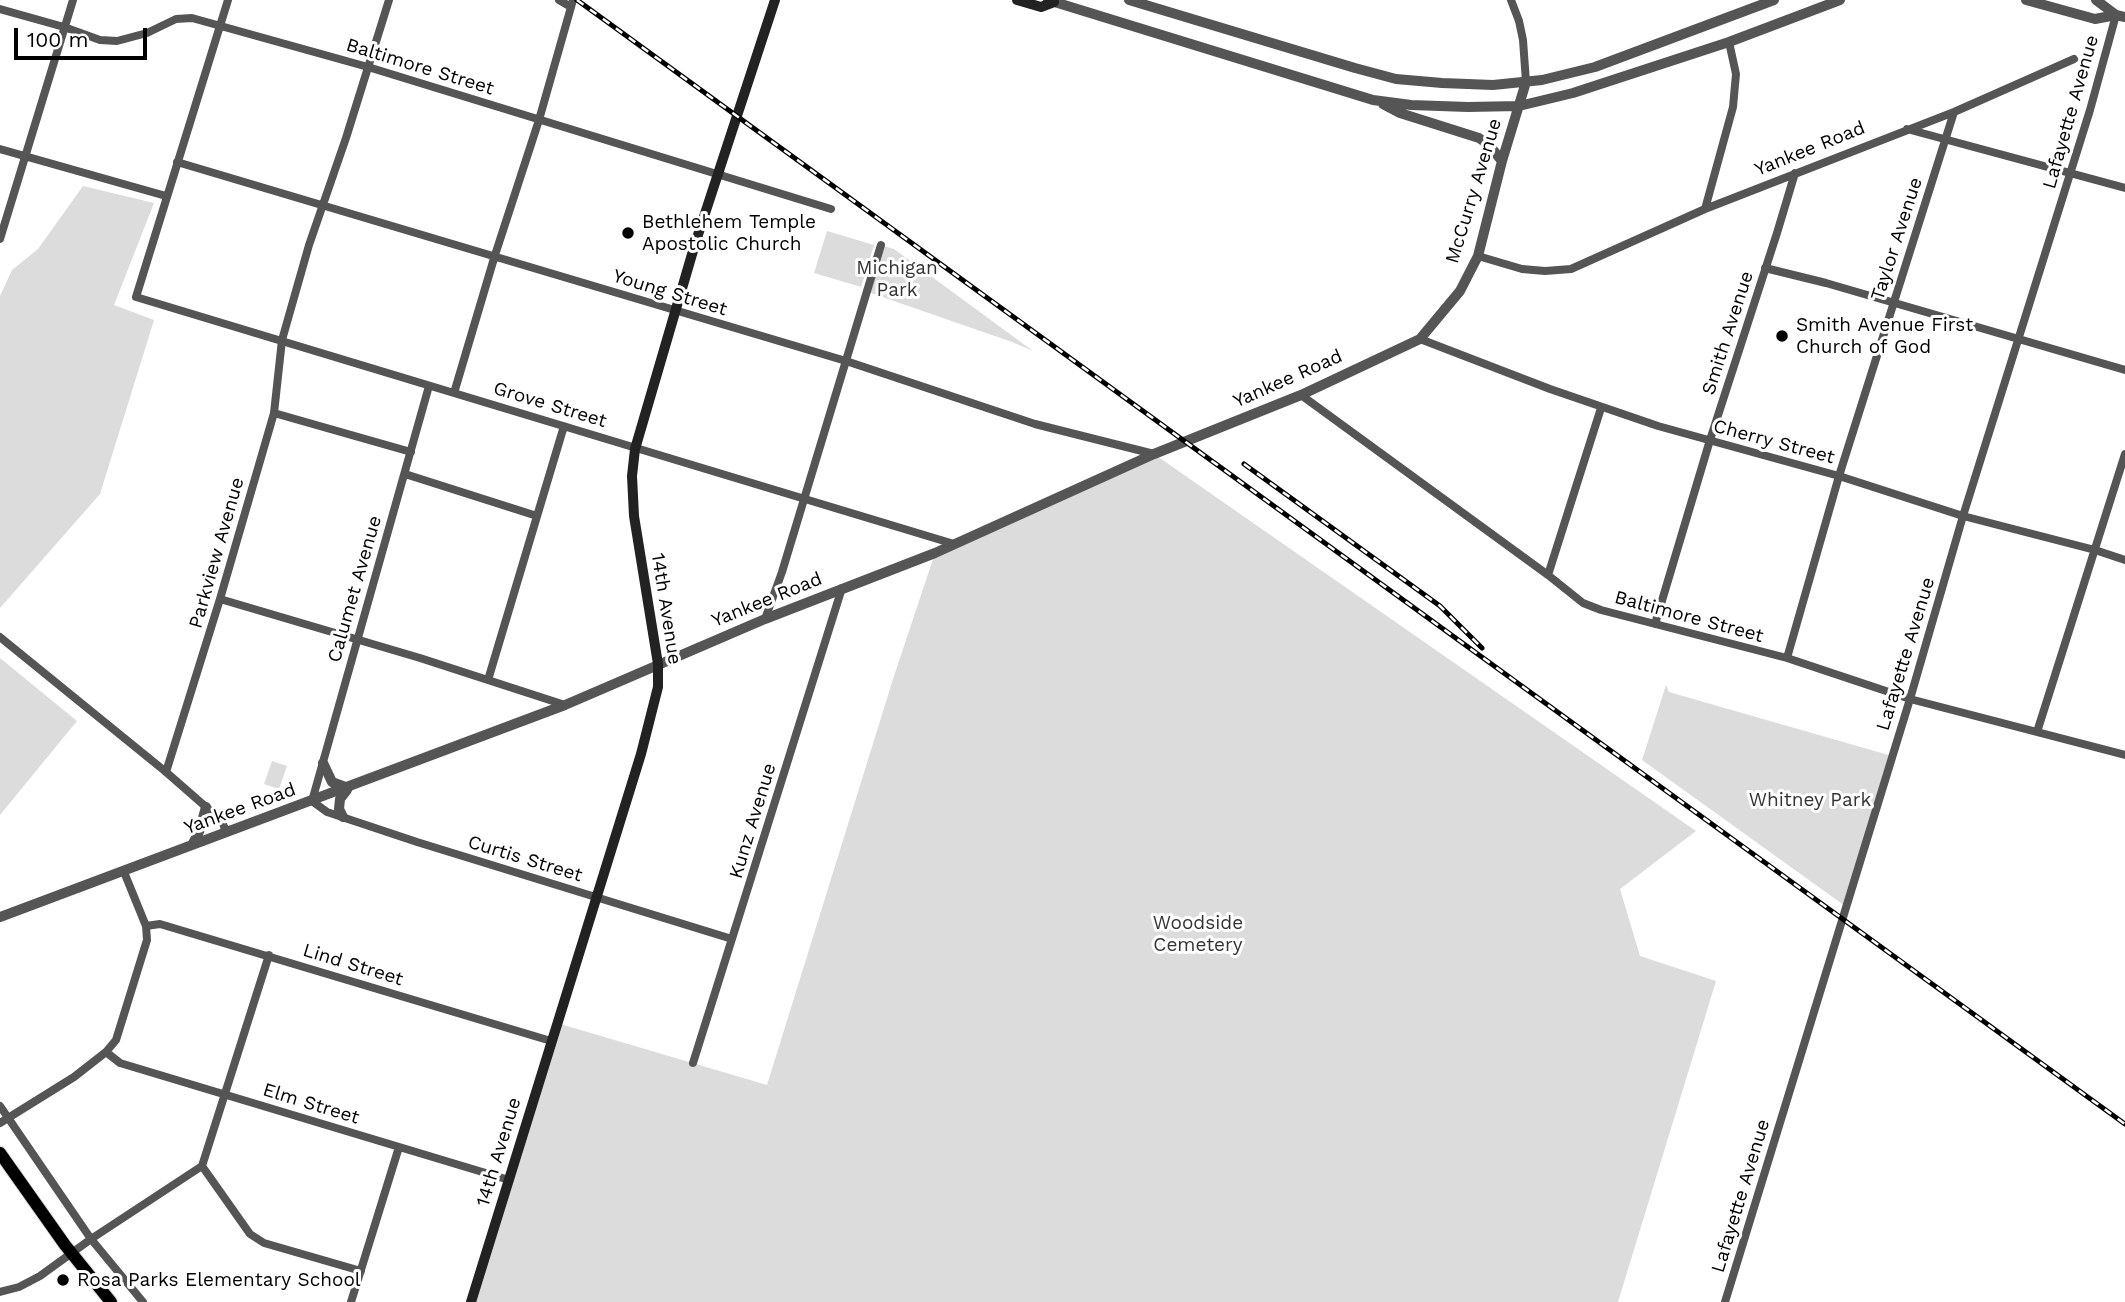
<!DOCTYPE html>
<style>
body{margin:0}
#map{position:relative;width:2125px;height:1302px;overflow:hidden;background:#fff;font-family:"Work Sans",sans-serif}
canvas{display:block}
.scale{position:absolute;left:14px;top:28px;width:133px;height:32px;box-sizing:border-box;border:4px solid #000;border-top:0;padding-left:9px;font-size:21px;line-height:24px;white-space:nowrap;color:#000;-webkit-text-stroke:5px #fff;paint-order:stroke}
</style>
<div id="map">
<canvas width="2125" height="1302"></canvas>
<div class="scale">100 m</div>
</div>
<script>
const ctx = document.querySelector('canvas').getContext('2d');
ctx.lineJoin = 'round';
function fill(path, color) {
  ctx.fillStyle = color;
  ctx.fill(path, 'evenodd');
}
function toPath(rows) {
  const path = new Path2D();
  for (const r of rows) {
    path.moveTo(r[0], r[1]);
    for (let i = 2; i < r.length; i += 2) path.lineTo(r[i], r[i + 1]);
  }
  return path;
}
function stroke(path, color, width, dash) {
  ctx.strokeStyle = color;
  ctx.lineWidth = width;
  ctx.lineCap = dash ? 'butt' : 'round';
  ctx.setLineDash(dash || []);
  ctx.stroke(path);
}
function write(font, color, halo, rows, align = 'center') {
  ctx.font = font + ' "Work Sans",sans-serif';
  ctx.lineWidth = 6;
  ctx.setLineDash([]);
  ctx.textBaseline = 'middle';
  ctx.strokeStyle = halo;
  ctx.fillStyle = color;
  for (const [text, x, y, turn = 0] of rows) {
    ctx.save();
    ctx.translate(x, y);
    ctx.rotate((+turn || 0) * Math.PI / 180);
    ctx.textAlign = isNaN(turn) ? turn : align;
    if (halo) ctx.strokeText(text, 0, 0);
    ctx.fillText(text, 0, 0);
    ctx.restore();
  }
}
const green = toPath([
 [83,186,154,203,114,305,154,320,100,494,0,608,0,296,12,270,38,249],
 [827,231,874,245,861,287,814,273],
 [881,245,894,249,1033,351,1012,342,868,292],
 [1154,454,1696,831,1620,889,1640,956,1716,981,1618,1302,471,1302,557,1023,767,1085,894,676,935,553],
 [0,658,77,721,0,815],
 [1666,685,1669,692,1892,756,1845,906,1642,760],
 [272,761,287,766,279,789,264,784]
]);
const minor = toPath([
 [228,0,136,297,954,544],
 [559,0,571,7],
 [1511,0,1519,21,1523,40,1526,82],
 [0,9,64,27,100,40,117,41,147,33,176,19,192,18,368,67,831,209],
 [1907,129,2125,188],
 [0,149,166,196],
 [177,162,846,361,1035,424,1154,454],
 [1705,209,1733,107,1736,74,1729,42],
 [0,239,73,0],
 [1478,256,1522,269,1545,271,1571,269,1705,209,1954,112,2074,59],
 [1765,268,1826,283,2125,370],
 [1420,339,1550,389,1658,426,1839,476,1963,516,2095,550,2125,560],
 [429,386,312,801,327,812,417,842,732,939],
 [454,393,495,255,539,120,573,0],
 [1301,395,1548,575,1583,603,1601,610,1787,658,1910,699,2125,755],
 [274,413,411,452],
 [405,474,537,516],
 [1548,575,1601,408],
 [220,599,420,658,565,705],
 [765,619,782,572,881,245],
 [1655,624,1710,440,1777,233,1795,173],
 [0,637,166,772,222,821,226,832],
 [1787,658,1839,476,1954,112],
 [488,680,564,426],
 [2037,732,2125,454],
 [166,772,220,599,274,413,282,340,309,245,346,138,389,0],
 [146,926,160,924,551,1041],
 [106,1052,120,1063,509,1180],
 [693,1063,842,588],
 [0,1106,91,1239,143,1302],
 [0,1123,74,1077,106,1052,116,1040,147,940,146,926,124,872],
 [202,1166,250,1234,264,1243,361,1271],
 [0,1292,19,1287,40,1276,91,1239,202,1166,269,955],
 [351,1302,399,1147],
 [1725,1302,1910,699,1963,516,2090,110,2116,15]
]);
const tertiary = toPath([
 [1048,0,1373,100,1411,105,1468,107,1519,106,1573,93,1729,42,1840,0],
 [1129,0,1355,68,1396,79,1442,83,1493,85,1542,80,1595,67,1774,0],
 [2026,0,2095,19,2116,15,2125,17],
 [2096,0,2116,15],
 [1383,104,1400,113,1479,138,1489,145,1502,161],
 [323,763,332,782,348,788],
 [343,817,339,809,340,799,347,790],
 [192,845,199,832,206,807],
 [0,917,565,705,765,619,935,553,1154,454,1301,395,1420,339,1460,291,1478,256,1502,161,1526,82]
]);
const secondary = toPath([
 [1017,0,1041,7,1054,2],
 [471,1302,641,754,658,687,658,664,634,516,632,476,635,449,695,244,775,0]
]);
const primary = toPath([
 [0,1153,65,1245,111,1302]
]);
const rail = toPath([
 [577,0,2125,1124],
 [1244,464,1440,606,1482,648]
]);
const markers = [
 [628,233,7,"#000"],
 [1782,336,7,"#000"],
 [63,1280,7,"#000"]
];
const streetNames = [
 ["Baltimore Street",420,67,17],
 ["Lafayette Avenue",2071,112,-74],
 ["Yankee Road",1810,149,-22],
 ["McCurry Avenue",1474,191,-73],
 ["Taylor Avenue",1897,239,-72],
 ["Young Street",670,293,17],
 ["Smith Avenue",1728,333,-72],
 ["Yankee Road",1288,379,-24],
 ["Grove Street",550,405,17],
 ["Cherry Street",1774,442,15],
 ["Parkview Avenue",217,553,-74],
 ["Calumet Avenue",355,589,-74],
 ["Yankee Road",767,600,-22],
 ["14th Avenue",666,609,81],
 ["Baltimore Street",1689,617,15],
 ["Lafayette Avenue",1906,654,-73],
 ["Yankee Road",240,809,-20],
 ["Kunz Avenue",753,821,-73],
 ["Curtis Street",525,859,17],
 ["Lind Street",353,965,17],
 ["Elm Street",311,1104,17],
 ["14th Avenue",499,1152,-73],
 ["Lafayette Avenue",1741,1196,-73]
];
const poiNames = [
 ["Bethlehem Temple",642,222],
 ["Apostolic Church",642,244],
 ["Smith Avenue First",1796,325],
 ["Church of God",1796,347],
 ["Rosa Parks Elementary School",77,1280]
];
const parkNames = [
 ["Michigan",897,268],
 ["Park",897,290],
 ["Whitney Park",1810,800],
 ["Woodside",1198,923],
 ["Cemetery",1198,945]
];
fill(green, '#dcdcdc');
stroke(primary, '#dbdbdb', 14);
stroke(minor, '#555', 8);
stroke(tertiary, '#555', 10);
stroke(secondary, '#222', 10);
stroke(primary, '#000', 12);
stroke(rail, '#000', 5);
stroke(rail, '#fff', 2.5, [8]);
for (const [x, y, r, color] of markers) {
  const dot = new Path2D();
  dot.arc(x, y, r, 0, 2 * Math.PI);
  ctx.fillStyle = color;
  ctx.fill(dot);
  stroke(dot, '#fff', 2.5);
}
write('19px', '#000', '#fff', streetNames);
write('19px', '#000', '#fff', poiNames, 'left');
write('19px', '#333', '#fff', parkNames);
</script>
